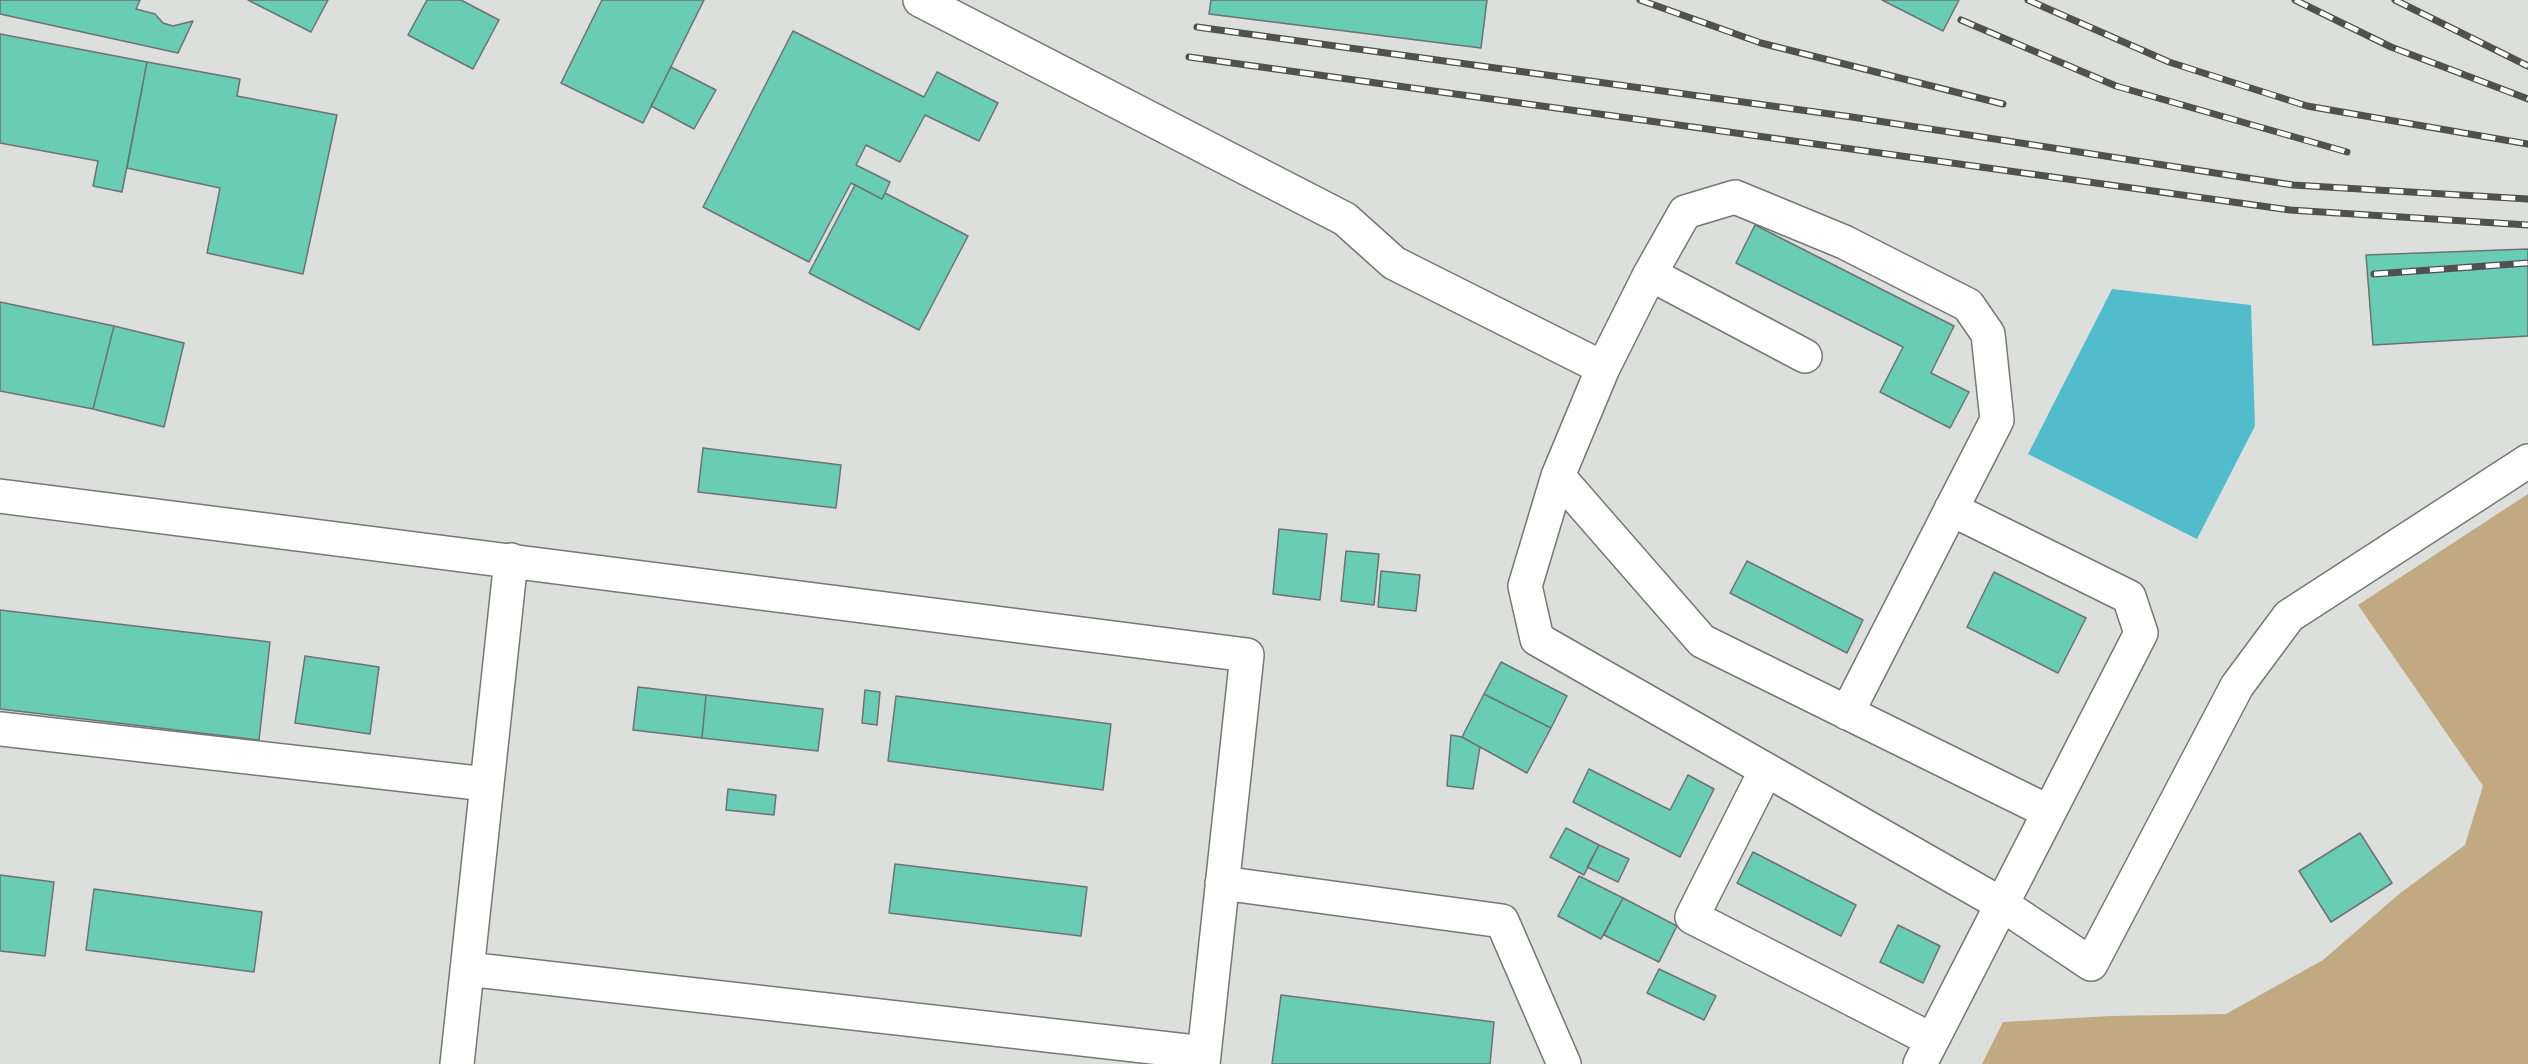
<!DOCTYPE html>
<style>
body{margin:0}
canvas{display:block;background:#dcdfdb}
</style>
<canvas width="2528" height="1064"></canvas>
<script>
const ctx = document.querySelector('canvas').getContext('2d');
ctx.lineJoin = 'round';
function fill(path, color) {
  ctx.fillStyle = color;
  ctx.fill(path, 'evenodd');
}
function toPath(rows) {
  const path = new Path2D();
  for (const r of rows) {
    path.moveTo(r[0], r[1]);
    for (let i = 2; i < r.length; i += 2) path.lineTo(r[i], r[i + 1]);
  }
  return path;
}
function stroke(path, color, width, dash) {
  ctx.strokeStyle = color;
  ctx.lineWidth = width;
  ctx.lineCap = dash ? 'butt' : 'round';
  ctx.setLineDash(dash || []);
  ctx.stroke(path);
}
const green = toPath([
 [2528,494,2528,1064,1982,1064,2003,1022,2111,1016,2226,1014,2323,960,2399,894,2465,845,2483,786,2358,605]
]);
const water = toPath([
 [2112,289,2251,305,2255,426,2197,539,2028,454]
]);
const building = toPath([
 [0,0,140,0,136,9,155,14,163,23,173,26,193,21,178,53,0,14,0,0],
 [248,0,328,0,311,32,248,0],
 [427,0,461,0,499,20,473,69,408,35,427,0],
 [602,0,704,0,643,123,561,83,602,0],
 [1211,0,1487,0,1481,48,1209,14,1211,0],
 [1882,0,1959,0,1943,31,1882,0],
 [793,31,924,97,937,72,998,103,979,141,925,115,900,162,866,145,856,165,890,182,885,193,882,199,851,183,809,262,703,207,793,31],
 [0,34,147,62,122,192,93,186,98,161,0,143,0,34],
 [147,62,240,79,237,96,337,115,303,274,207,253,220,188,127,168,147,62],
 [671,67,716,90,694,129,651,106,671,67],
 [855,185,882,199,885,193,968,236,919,330,809,273,855,185],
 [1755,225,1954,326,1931,373,1969,392,1950,428,1880,392,1903,347,1736,263,1755,225],
 [2528,249,2528,336,2373,345,2366,255,2528,249],
 [0,302,114,326,93,409,0,391,0,302],
 [114,326,184,343,164,427,93,409,114,326],
 [703,448,841,465,836,508,698,492,703,448],
 [1279,529,1327,534,1320,600,1273,594,1279,529],
 [1346,551,1379,554,1374,605,1341,601,1346,551],
 [1747,561,1863,620,1847,653,1730,593,1747,561],
 [1381,571,1420,575,1416,611,1378,607,1381,571],
 [1994,572,2086,618,2058,673,1967,627,1994,572],
 [0,610,270,642,259,740,0,709,0,610],
 [305,656,379,667,370,734,295,723,305,656],
 [1501,662,1567,696,1551,728,1484,694,1501,662],
 [638,687,706,695,702,738,633,730,638,687],
 [865,690,880,692,877,725,862,723,865,690],
 [1484,694,1551,728,1527,773,1462,737,1484,694],
 [706,695,823,709,818,751,702,738,706,695],
 [896,696,1111,724,1103,790,888,761,896,696],
 [1451,735,1462,737,1480,747,1473,789,1447,786,1451,735],
 [1589,769,1670,810,1688,775,1714,789,1680,857,1573,802,1589,769],
 [728,789,776,795,774,815,726,810,728,789],
 [1566,828,1599,845,1584,875,1550,857,1566,828],
 [2360,833,2392,883,2331,922,2299,871,2360,833],
 [1599,845,1629,859,1618,882,1587,867,1599,845],
 [1753,852,1856,905,1841,936,1737,883,1753,852],
 [895,864,1087,887,1081,936,889,913,895,864],
 [0,875,54,882,45,956,0,951,0,875],
 [1579,876,1623,898,1601,939,1558,916,1579,876],
 [94,889,262,912,254,972,86,950,94,889],
 [1623,898,1677,926,1659,962,1604,935,1623,898],
 [1898,925,1940,946,1923,983,1880,962,1898,925],
 [1659,969,1716,996,1704,1020,1647,993,1659,969],
 [1281,995,1494,1022,1490,1064,1272,1064,1281,995]
]);
const minor = toPath([
 [920,0,1345,219,1394,263,1603,368],
 [1650,274,1805,356],
 [1558,476,1702,641,2049,812],
 [0,496,1247,655,1203,1064],
 [1847,713,1997,420,1988,334,1968,305,1844,242,1735,197,1685,212,1650,274,1603,368,1558,476,1525,586,1537,639,2003,905,2091,964,2237,686,2289,616,2528,461],
 [0,729,486,784],
 [1766,770,1692,917,1932,1040],
 [1222,883,1502,921,1564,1064],
 [467,969,1204,1053],
 [457,1064,511,560],
 [1920,1064,2141,633,2129,597,1951,509]
]);
const rail = toPath([
 [1640,0,1761,43,2003,104],
 [2028,0,2169,62,2307,106,2528,144],
 [2295,0,2391,47,2528,99],
 [2395,0,2528,66],
 [1961,20,2116,86,2347,152],
 [1197,27,1852,117,2293,185,2528,199],
 [1189,57,2290,210,2528,225],
 [2374,274,2528,263]
]);
fill(green, '#c1aa81');
fill(water, '#51bdcc');
fill(building, '#69cdb6');
stroke(building, '#6d7270', 1.5);
stroke(minor, '#757875', 36);
stroke(minor, '#fff', 33);
stroke(rail, '#50514f', 7);
stroke(rail, '#fff', 4.5, [14]);
</script>
